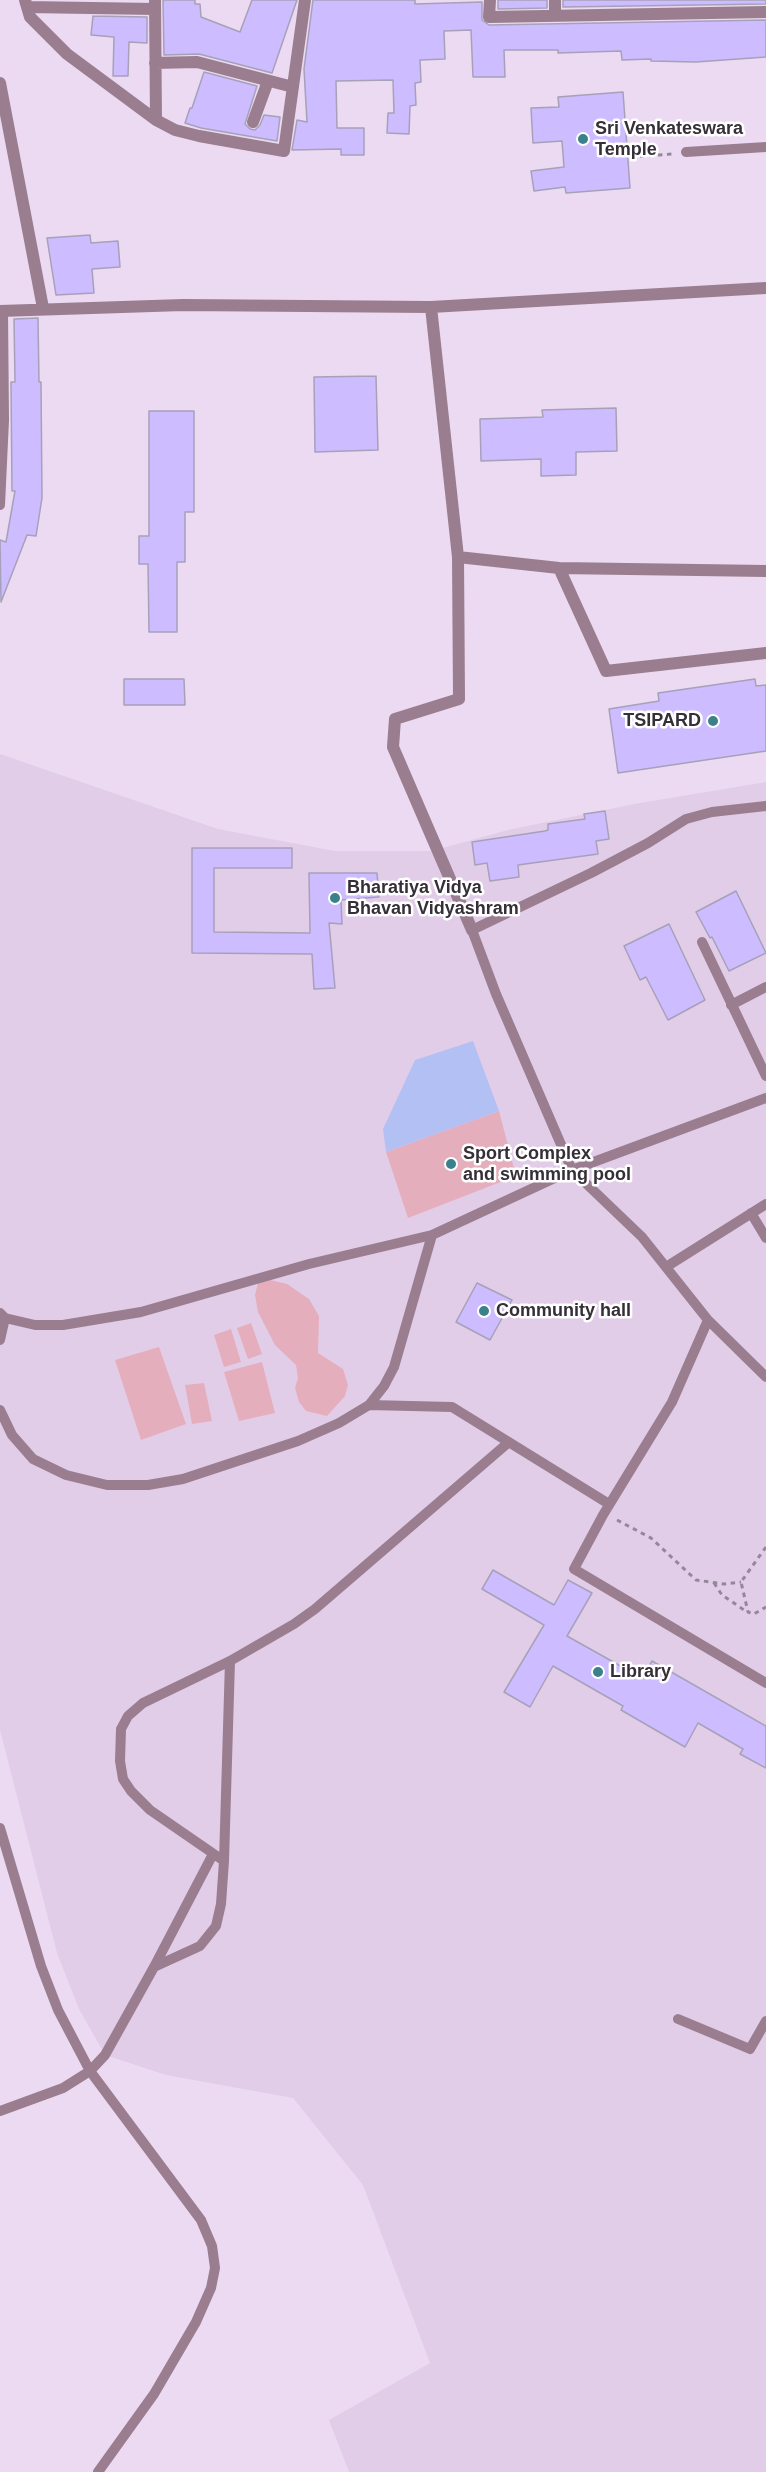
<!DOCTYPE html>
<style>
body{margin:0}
canvas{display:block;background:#ebdaf1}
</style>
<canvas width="766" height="2472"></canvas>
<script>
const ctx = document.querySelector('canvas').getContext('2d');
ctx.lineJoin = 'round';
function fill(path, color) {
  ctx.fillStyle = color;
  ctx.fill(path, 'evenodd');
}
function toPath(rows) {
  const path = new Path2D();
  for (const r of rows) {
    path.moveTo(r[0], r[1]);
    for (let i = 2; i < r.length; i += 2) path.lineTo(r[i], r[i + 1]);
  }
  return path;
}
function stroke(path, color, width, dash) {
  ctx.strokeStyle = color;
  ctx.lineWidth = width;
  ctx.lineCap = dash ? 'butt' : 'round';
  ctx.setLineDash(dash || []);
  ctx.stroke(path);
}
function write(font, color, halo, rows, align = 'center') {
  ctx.font = font + ' Helvetica,sans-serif';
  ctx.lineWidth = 5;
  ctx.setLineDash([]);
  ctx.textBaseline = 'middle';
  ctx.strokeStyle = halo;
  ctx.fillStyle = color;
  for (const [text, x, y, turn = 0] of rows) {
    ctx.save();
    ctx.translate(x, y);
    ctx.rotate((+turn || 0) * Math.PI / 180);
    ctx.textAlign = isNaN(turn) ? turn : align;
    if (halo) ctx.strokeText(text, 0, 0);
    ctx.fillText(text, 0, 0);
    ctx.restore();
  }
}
const built = toPath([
 [0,754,218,829,335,851,432,851,508,830,634,804,766,782,766,2472,349,2472,329,2420,430,2363,363,2185,293,2098,166,2075,105,2055,79,2009,57,1953,0,1730]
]);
const green = toPath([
 [499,1111,516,1176,408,1218,386,1152],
 [270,1280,287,1284,309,1299,319,1316,318,1353,343,1369,348,1385,345,1396,327,1416,306,1411,299,1402,295,1388,298,1378,296,1365,275,1345,258,1312,255,1295,258,1283],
 [251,1323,262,1354,248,1359,237,1328],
 [231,1329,241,1362,224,1367,214,1335],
 [159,1347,186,1424,141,1440,115,1360],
 [262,1362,275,1413,239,1421,224,1372],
 [204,1383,212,1421,192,1424,185,1385]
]);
const water = toPath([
 [473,1041,499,1111,386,1152,383,1129,415,1060]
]);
const building = toPath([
 [163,0,195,0,195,4,200,4,201,17,240,32,252,0,297,0,272,73,199,54,164,55,163,0],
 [313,0,415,0,415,4,482,2,482,20,489,25,766,20,766,57,696,62,651,61,651,59,622,60,621,51,558,53,558,50,504,50,505,77,473,77,471,30,444,31,445,59,420,60,421,82,415,83,416,105,410,106,409,134,387,133,388,113,394,113,393,80,336,81,337,128,364,128,364,155,341,155,341,149,292,150,297,120,307,122,304,69,313,0],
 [498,0,547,0,547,8,498,9,498,0],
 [563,0,766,0,766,4,563,7,563,0],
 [93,16,147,17,147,43,129,42,128,76,113,76,114,37,91,35,93,16],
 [204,72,257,86,245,124,250,129,255,130,260,125,264,115,280,117,277,141,201,128,185,123,190,108,192,108,204,72],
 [623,92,630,188,566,193,565,187,534,191,531,171,564,167,562,141,533,143,531,108,559,107,558,97,623,92],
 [90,235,91,243,118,241,120,267,92,269,94,293,56,295,47,238,90,235],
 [38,318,39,382,41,382,42,498,36,536,27,535,1,602,0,540,6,542,15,491,12,491,11,382,15,382,14,319,38,318],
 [376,376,378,450,315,452,314,377,376,376],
 [616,408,617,451,576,452,576,475,541,476,541,459,481,461,480,419,543,417,542,410,616,408],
 [149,411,194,411,194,512,185,512,185,562,177,562,177,632,149,632,148,564,139,564,139,536,149,536,149,411],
 [124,679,184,679,185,705,124,705,124,679],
 [755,679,756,686,766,685,766,751,618,773,609,709,659,701,658,693,755,679],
 [605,811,609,839,596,841,598,854,518,865,519,877,490,881,487,863,475,865,472,842,545,831,548,830,548,824,585,819,584,814,605,811],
 [192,848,292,848,292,868,214,868,214,932,310,933,309,873,377,873,379,897,341,900,342,924,329,923,335,988,314,989,312,954,192,953,192,848],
 [736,891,766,953,729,971,712,937,710,938,696,912,736,891],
 [669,924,705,1000,668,1020,646,977,640,980,624,946,669,924],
 [477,1283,512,1300,490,1340,456,1322,477,1283],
 [493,1570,554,1605,568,1580,592,1593,567,1636,642,1678,652,1661,766,1726,766,1768,740,1754,743,1749,698,1723,685,1747,621,1710,623,1706,553,1666,530,1707,504,1692,544,1625,482,1589,493,1570]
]);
const path = toPath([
 [631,157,672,154],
 [617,1520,651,1538,696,1580,724,1584,741,1582],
 [766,1547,741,1582,748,1612,754,1614,766,1607],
 [714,1583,722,1595,747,1612]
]);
const lane = toPath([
 [686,152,766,147],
 [0,505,4,420,3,311],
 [766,806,712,812,686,819,648,843,591,873,472,930,496,994,572,1170,642,1237,708,1320,766,1377],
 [702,942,766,1076],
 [731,1005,766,987],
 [751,1213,766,1238],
 [666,1267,766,1204],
 [0,1313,5,1318,35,1325,63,1325,141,1312,309,1264,432,1235,572,1170,766,1098],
 [708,1320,672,1402,603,1515,574,1569,766,1683],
 [0,1340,5,1318],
 [369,1405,452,1407,609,1504],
 [0,1410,12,1435,33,1459,66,1475,107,1485,148,1485,183,1479,298,1441,339,1423,369,1405,384,1386,394,1367,432,1235],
 [0,1828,41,1966,58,2010,90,2071,201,2220,212,2246,215,2268,211,2288,196,2322,154,2394,98,2472],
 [224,1861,150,1810,131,1791,123,1779,120,1761,121,1729,128,1716,143,1703,230,1661,294,1624,315,1609,509,1442],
 [154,1967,200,1946,216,1926,221,1904,224,1861,230,1661],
 [678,2019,750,2049,766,2021],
 [0,2111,63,2088,90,2071,105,2055,154,1967,213,1854]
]);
const street = toPath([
 [25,0,30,17,67,54,156,120,175,130,199,136,284,151,305,0],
 [155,0,156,120],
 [490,0,489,17,766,12],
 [555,0,555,15],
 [27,7,155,9],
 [155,63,197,62,293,87],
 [0,83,43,308],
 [253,122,268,81],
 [431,307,458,557,459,699,395,719,393,747,472,930],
 [0,311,183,305,431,307,766,288],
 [458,557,559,568,766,571],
 [559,568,606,671,766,653]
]);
const markers = [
 [583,139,6,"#3a818b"],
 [713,721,6,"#3a818b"],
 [335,898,6,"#3a818b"],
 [451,1164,6,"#3a818b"],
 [484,1311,6,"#3a818b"],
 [598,1672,6,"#3a818b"]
];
const poiNames = [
 ["Sri Venkateswara",595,129],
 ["Temple",595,150],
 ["TSIPARD",701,721,"right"],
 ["Bharatiya Vidya",347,888],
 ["Bhavan Vidyashram",347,909],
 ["Sport Complex",463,1154],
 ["and swimming pool",463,1175],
 ["Community hall",496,1311],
 ["Library",610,1672]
];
fill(built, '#e2cde9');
fill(green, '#e5aebc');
fill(water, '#b3c0f4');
fill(building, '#cdbcff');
stroke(building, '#a6a1b9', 1.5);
stroke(path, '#948898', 3, [4.5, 4.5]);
stroke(lane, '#9a7e8f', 10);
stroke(street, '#9a7e8f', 12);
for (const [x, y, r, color] of markers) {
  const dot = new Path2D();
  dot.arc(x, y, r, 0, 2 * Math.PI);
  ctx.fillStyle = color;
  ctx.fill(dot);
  stroke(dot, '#fff', 2);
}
write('bold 18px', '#352f37', '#fff', poiNames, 'left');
</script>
